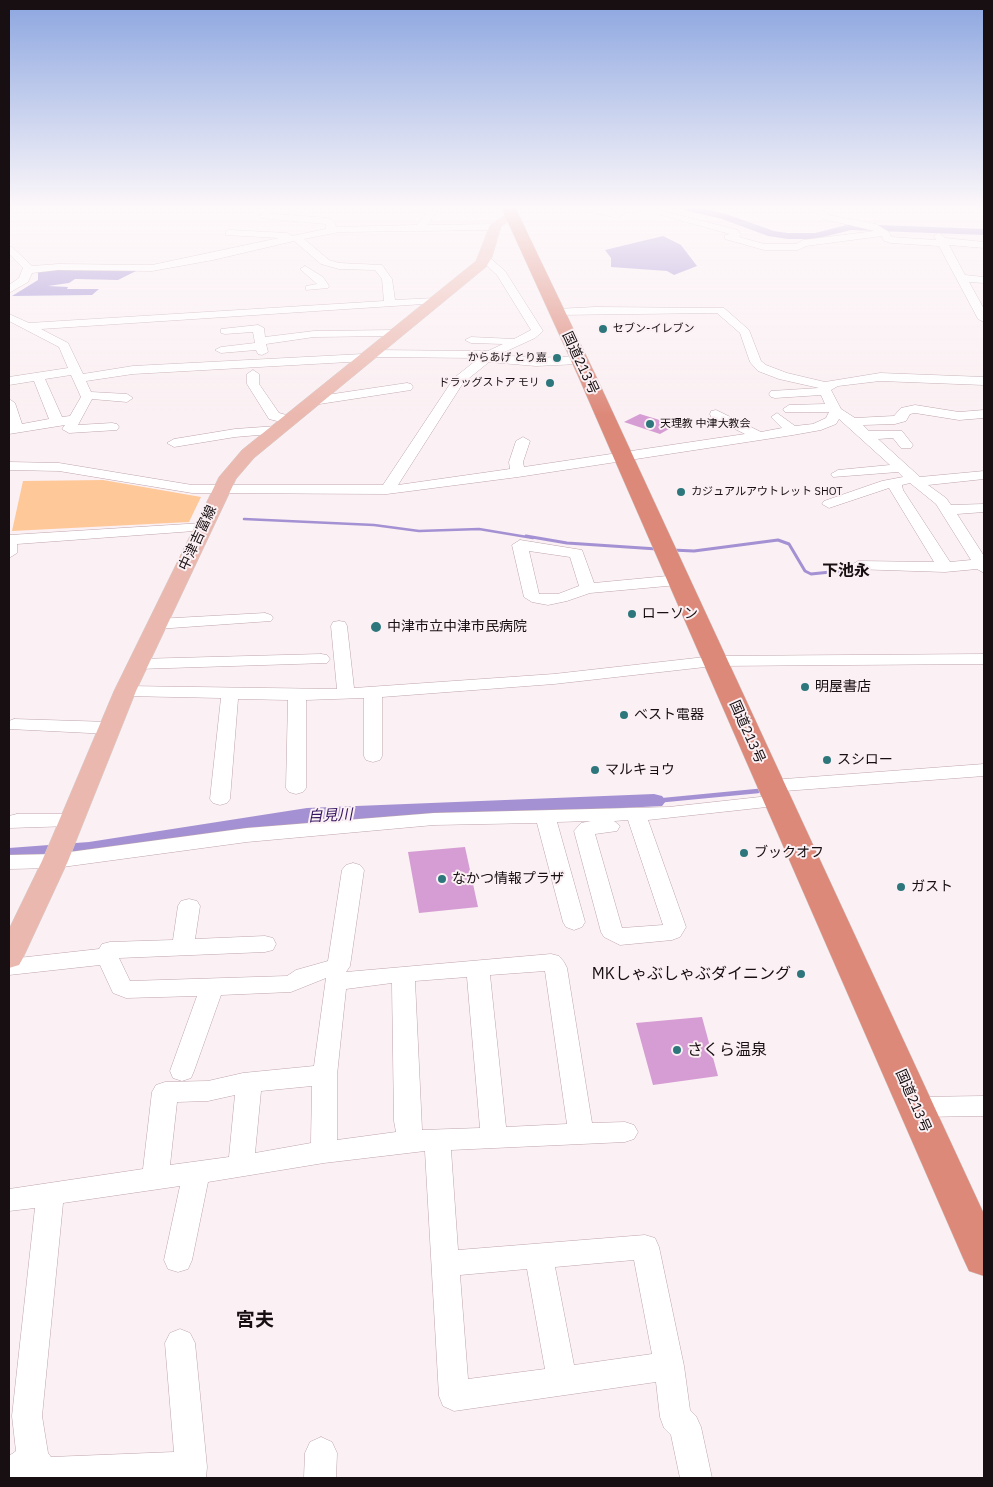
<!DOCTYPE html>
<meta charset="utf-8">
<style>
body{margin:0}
#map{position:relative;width:993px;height:1487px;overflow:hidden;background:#fbf0f3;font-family:"IBM Plex Sans",sans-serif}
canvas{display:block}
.frame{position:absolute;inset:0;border:10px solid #170f11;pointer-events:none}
</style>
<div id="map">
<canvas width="993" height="1487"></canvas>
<div class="frame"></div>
</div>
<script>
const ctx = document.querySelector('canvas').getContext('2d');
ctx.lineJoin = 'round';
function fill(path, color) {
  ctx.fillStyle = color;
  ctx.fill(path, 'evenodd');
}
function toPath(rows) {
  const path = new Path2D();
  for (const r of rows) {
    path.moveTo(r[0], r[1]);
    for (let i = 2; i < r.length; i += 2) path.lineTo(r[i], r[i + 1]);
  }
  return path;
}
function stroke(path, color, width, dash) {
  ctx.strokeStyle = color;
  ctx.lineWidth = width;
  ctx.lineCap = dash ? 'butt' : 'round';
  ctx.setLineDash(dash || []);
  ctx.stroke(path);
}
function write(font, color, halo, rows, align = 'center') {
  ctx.font = font + ' "IBM Plex Sans","Noto Sans JP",sans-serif';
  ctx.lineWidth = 4;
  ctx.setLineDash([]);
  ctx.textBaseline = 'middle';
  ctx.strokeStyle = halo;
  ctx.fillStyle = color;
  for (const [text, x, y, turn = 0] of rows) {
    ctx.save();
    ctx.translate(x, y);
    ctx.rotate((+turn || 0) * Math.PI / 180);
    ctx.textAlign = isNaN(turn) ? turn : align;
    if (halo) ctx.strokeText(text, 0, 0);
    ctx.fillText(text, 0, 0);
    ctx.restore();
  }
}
const green = toPath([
 [103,480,201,497,189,522,12,531,23,481]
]);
const water = toPath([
 [663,236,681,245,697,266,674,275,667,271,611,267,611,258,605,250],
 [140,269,118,280,75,279,69,283,48,286,68,287,67,289,99,289,92,295,12,296,38,280,38,270]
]);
const streamFar2 = toPath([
 [244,519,374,525,419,531,479,529,533,538]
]);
const streamFar1 = toPath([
 [526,536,567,543,657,549],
 [672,550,694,551,778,540,789,544,805,571,811,574,860,569]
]);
const stream = toPath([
 [654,801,758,791]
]);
const river = toPath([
 [679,207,696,207,726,214,774,231,788,233,815,233,851,224,984,229,984,235,851,230,815,239,788,239,768,236,722,219,680,209,679,207],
 [654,794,662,796,666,801,662,806,307,824,89,858,9,864,9,848,89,842,307,808,654,794]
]);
const building = toPath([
 [640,414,676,425,660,434,624,422],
 [465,847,478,907,419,913,408,852],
 [702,1017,718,1076,653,1085,636,1023]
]);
const minor = toPath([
 [9,207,16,207,9,210,9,207],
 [408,207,436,209,438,211,427,225,494,224,499,227,494,230,339,232,304,239,329,260,339,263,382,265,392,279,395,300,435,298,440,301,439,303,41,329,68,343,83,374,133,366,363,354,369,350,488,351,503,344,471,343,465,340,471,337,514,339,531,330,497,275,480,259,489,257,505,271,543,331,535,338,498,355,536,358,579,356,585,360,579,364,536,366,489,362,463,383,398,485,510,469,509,462,516,441,523,437,530,441,523,462,524,467,745,434,711,417,710,414,711,411,716,410,761,432,782,428,771,417,777,413,795,426,813,424,826,418,829,412,785,412,783,409,789,405,825,404,821,395,775,398,771,397,769,394,771,391,819,388,779,379,758,371,750,362,740,333,717,313,556,315,551,312,556,309,595,307,724,308,749,330,761,361,766,365,787,373,825,382,880,373,984,377,984,385,880,381,838,386,831,390,841,409,855,418,894,416,901,408,915,405,959,412,984,410,984,418,959,420,915,413,910,414,906,421,895,424,863,425,869,431,902,431,913,445,911,448,901,448,893,438,878,439,920,477,984,471,984,479,928,485,946,498,951,505,984,504,984,512,957,514,984,556,984,573,977,569,945,572,853,569,850,566,858,561,934,562,889,488,829,508,822,504,824,501,882,481,903,477,898,472,833,477,831,474,838,470,890,465,839,419,836,424,821,430,793,435,518,477,387,494,192,493,59,471,9,470,9,462,59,463,192,485,383,485,454,378,479,358,373,357,367,361,133,374,86,381,91,392,127,394,133,398,127,402,92,399,78,425,112,423,117,424,119,427,117,430,69,433,62,429,65,425,9,434,9,399,15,403,22,424,49,419,34,381,9,385,9,377,68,368,59,347,9,321,9,314,29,323,384,301,382,279,375,270,339,269,321,264,294,241,213,260,152,271,58,270,32,273,28,282,9,293,9,285,19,278,23,268,9,254,9,246,12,247,32,266,58,264,152,265,279,238,226,235,226,231,229,230,287,233,292,236,326,229,326,224,260,218,258,216,263,213,329,218,334,221,336,227,417,225,426,213,413,212,408,207],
 [71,375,81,397,70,416,62,417,45,379,71,375],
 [910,483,936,504,971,560,950,562,903,490,902,485,910,483],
 [567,207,606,208,623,215,618,218,567,207],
 [631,207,646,207,738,230,741,235,739,237,764,244,796,244,803,240,875,231,823,219,809,207,818,207,829,215,876,224,889,232,891,237,936,240,934,236,939,233,945,238,984,242,984,248,949,245,965,275,984,277,984,283,969,282,984,309,984,322,978,319,939,246,891,243,884,241,882,236,806,246,798,250,764,250,725,239,725,235,730,234,631,207],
 [305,266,323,277,329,286,328,288,306,290,306,286,317,284,300,269,305,266],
 [258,325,264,328,265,337,314,331,395,330,401,333,395,336,314,337,266,344,268,352,262,355,258,354,256,350,221,353,215,350,221,347,255,343,253,332,225,334,221,333,221,329,258,325],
 [253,370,259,374,259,384,279,413,294,417,295,420,294,423,289,424,269,419,247,384,247,374,253,370],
 [407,383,411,384,413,387,411,390,313,405,307,401,313,397,407,383],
 [277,426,282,427,284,430,282,433,235,437,174,447,167,443,174,439,235,429,277,426],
 [203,523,210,527,208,530,17,544,17,553,9,558,10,535,203,523],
 [520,540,582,550,594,583,678,575,686,580,678,585,590,593,567,601,548,605,532,602,524,597,512,545,520,540],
 [529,551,570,557,579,586,558,594,539,594,529,551],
 [265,613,271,615,273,618,271,621,157,629,151,628,149,624,151,620,157,619,265,613],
 [339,621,345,622,347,626,354,688,554,674,714,656,984,654,984,664,714,666,554,684,382,697,382,756,380,760,373,762,366,760,364,756,364,698,306,700,306,788,303,792,296,794,289,792,286,788,288,700,238,699,230,799,227,803,220,805,213,803,210,799,221,698,125,696,119,695,116,691,119,687,125,686,337,689,331,626,333,622,339,621],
 [321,654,327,655,330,659,327,663,138,669,132,668,129,664,132,660,138,659,321,654],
 [14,719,110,722,117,724,119,728,117,732,110,734,9,729,9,721,14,719],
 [984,764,984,776,771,792,764,790,761,786,764,782,771,780,984,764],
 [778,795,785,797,788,801,785,805,648,820,686,927,680,937,672,940,620,945,604,937,601,932,574,831,581,823,591,821,557,822,585,922,582,927,574,930,566,927,563,922,537,823,434,825,247,842,55,868,9,869,9,855,55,854,247,828,434,813,669,807,778,795],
 [628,820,663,925,622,928,595,834,617,831,620,826,614,821,628,820],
 [17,814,72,814,79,816,82,820,79,824,72,826,9,828,9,816,17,814],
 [353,863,360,865,364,870,350,966,346,972,551,954,559,956,564,962,567,968,592,1123,625,1122,634,1125,638,1132,634,1139,625,1142,451,1150,458,1250,645,1235,655,1238,659,1247,684,1366,690,1410,696,1416,701,1427,712,1478,680,1478,671,1435,664,1428,660,1417,656,1382,454,1411,443,1406,439,1396,425,1151,324,1163,208,1182,192,1260,188,1269,178,1272,168,1269,164,1260,180,1186,63,1203,42,1416,48,1453,51,1457,174,1452,165,1343,170,1333,180,1329,190,1333,195,1343,207,1467,206,1478,9,1478,9,1456,16,1451,12,1416,35,1208,9,1211,9,1189,143,1169,152,1092,156,1085,165,1082,208,1081,243,1073,314,1066,326,978,291,992,221,995,194,1071,191,1078,182,1081,173,1078,170,1071,197,996,126,998,113,993,100,965,9,975,9,959,99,949,102,944,110,942,173,940,178,906,181,901,189,899,197,901,200,906,195,939,265,936,273,938,276,944,273,950,265,952,119,958,130,981,287,976,296,970,328,961,342,870,346,865,353,863],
 [545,971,567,1124,506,1127,490,975,545,971],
 [467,977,480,1128,422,1130,415,981,467,977],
 [392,983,394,1121,396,1132,337,1140,337,1075,346,989,392,983],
 [312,1086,311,1143,255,1153,261,1091,312,1086],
 [235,1095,229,1157,170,1165,177,1102,208,1101,235,1095],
 [634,1260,652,1354,574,1365,555,1267,634,1260],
 [527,1269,545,1369,468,1379,460,1275,527,1269],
 [984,1096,984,1116,916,1117,907,1114,903,1107,907,1100,916,1097,984,1096],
 [321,1437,332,1442,337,1453,336,1478,304,1478,305,1453,310,1442,321,1437]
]);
const major = toPath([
 [511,211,517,214,501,227,492,257,486,267,254,458,236,479,136,691,68,861,23,958,19,965,9,968,9,929,42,861,114,691,219,477,242,450,476,261,490,225,511,211]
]);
const highway = toPath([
 [501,207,515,207,596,376,984,1214,984,1276,969,1271,963,1258,578,376,501,207]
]);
const markers = [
 [603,329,5,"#2d777c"],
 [557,358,5,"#2d777c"],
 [550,383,5,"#2d777c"],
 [650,424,5,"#2d777c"],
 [681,492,5,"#2d777c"],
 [632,614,5,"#2d777c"],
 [376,627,6,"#2d777c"],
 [805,687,5,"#2d777c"],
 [624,715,5,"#2d777c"],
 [827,760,5,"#2d777c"],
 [595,770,5,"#2d777c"],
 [744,853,5,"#2d777c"],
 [442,879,5,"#2d777c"],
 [901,887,5,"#2d777c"],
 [801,974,5,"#2d777c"],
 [677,1050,5,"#2d777c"]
];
const farPoinames = [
 ["セブン-イレブン",613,329],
 ["からあげ とり嘉",547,358,"right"],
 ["ドラッグストア モリ",540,383,"right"],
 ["天理教 中津大教会",660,424],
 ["カジュアルアウトレット SHOT",691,492]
];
const streetNames = [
 ["国道213号",580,363,65],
 ["中津吉富線",198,538,-65],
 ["国道213号",747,732,66],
 ["国道213号",913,1101,66]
];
const poiNames = [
 ["ローソン",642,614],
 ["中津市立中津市民病院",387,627],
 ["明屋書店",815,687],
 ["ベスト電器",634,715],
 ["スシロー",837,760],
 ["マルキョウ",605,770],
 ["ブックオフ",754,853],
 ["なかつ情報プラザ",452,879],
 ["ガスト",911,887]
];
const waterNames = [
 ["自見川",330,816,-3]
];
const quarterNames = [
 ["下池永",846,571]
];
const nearPoinames = [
 ["MKしゃぶしゃぶダイニング",791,974],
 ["さくら温泉",687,1050,"left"]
];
const nearQuarternames = [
 ["宮夫",255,1321]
];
fill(green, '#fec899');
fill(water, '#a391d3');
stroke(streamFar2, '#a391d3', 2.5);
stroke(streamFar1, '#a391d3', 3);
stroke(stream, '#a391d3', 4.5);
fill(river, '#a391d3');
fill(building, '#d59dd3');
stroke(minor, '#bea5ac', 1);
stroke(major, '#d1cfcf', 1);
stroke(highway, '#d1cfcf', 1);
fill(minor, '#fff');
fill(major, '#ebb8af');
fill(highway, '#dd897a');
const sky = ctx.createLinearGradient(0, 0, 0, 415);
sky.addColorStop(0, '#8ca6e0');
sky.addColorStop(0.5, '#fdf8fa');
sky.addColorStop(1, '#fdf8fa00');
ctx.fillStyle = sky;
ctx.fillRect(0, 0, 993, 415);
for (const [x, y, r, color] of markers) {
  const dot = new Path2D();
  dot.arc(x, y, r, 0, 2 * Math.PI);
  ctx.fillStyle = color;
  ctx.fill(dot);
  stroke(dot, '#fbf0f3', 2);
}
write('11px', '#170f11', '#fbf0f3', farPoinames, 'left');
write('14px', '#170f11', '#fbf0f3', streetNames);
write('14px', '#170f11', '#fbf0f3', poiNames, 'left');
write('italic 15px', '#351562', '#fbf0f3', waterNames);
write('bold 16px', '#170f11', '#fbf0f3', quarterNames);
write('16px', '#170f11', '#fbf0f3', nearPoinames, 'right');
write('bold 19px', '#170f11', '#fbf0f3', nearQuarternames);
</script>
